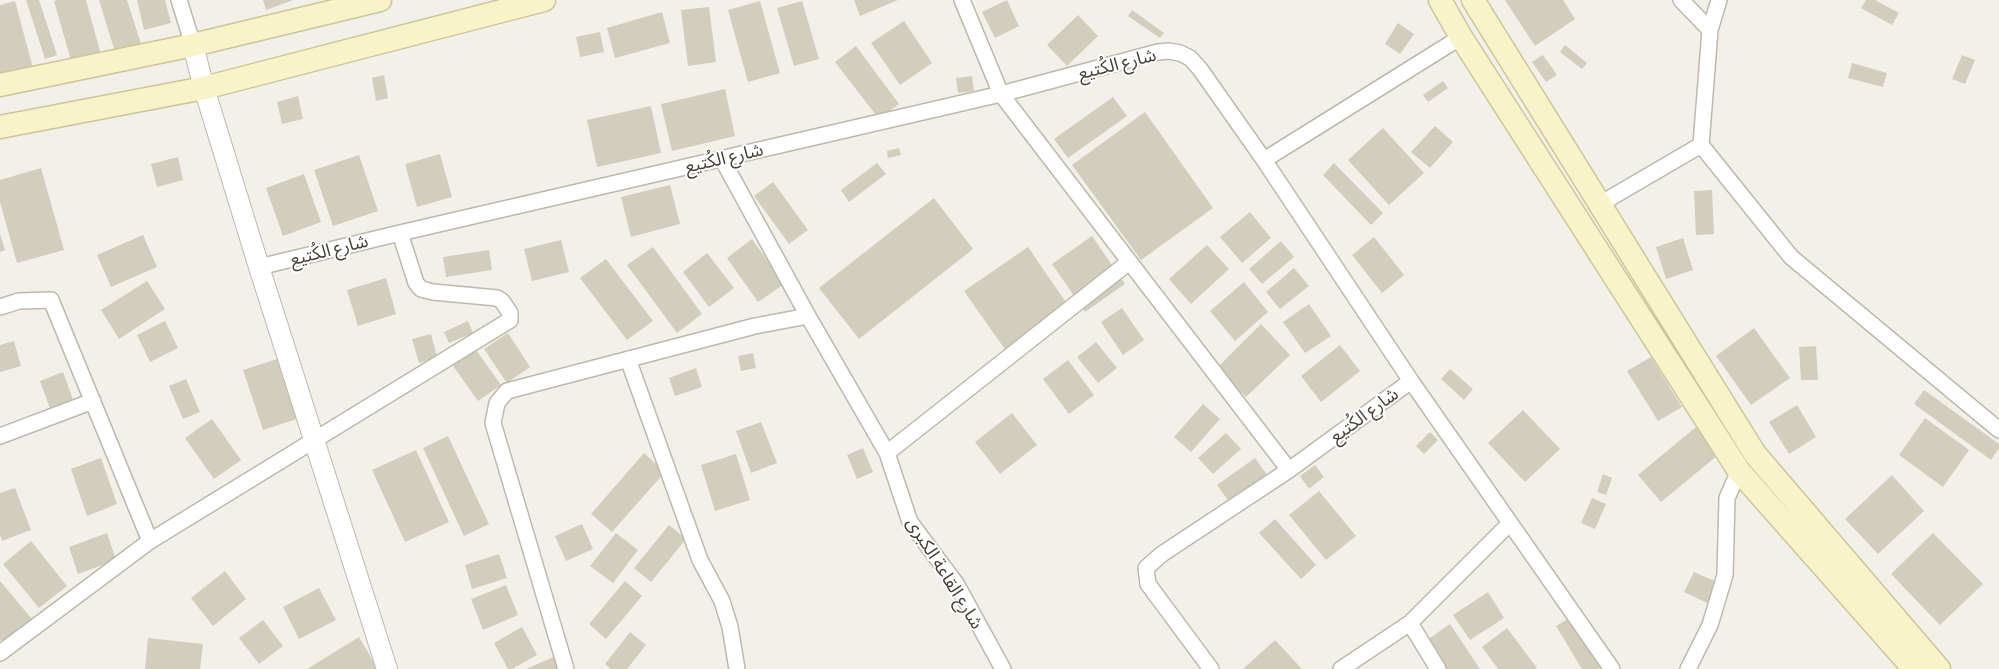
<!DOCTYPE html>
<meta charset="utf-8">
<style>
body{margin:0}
canvas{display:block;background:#f2f0e8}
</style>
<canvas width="1999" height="669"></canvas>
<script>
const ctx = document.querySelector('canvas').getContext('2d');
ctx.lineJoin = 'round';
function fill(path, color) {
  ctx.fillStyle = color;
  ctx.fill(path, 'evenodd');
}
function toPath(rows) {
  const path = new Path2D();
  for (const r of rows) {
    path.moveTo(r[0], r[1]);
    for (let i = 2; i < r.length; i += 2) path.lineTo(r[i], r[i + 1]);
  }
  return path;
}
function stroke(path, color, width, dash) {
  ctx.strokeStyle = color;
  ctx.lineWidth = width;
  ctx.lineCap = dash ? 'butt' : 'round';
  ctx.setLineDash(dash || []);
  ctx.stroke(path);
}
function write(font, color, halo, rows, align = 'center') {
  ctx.font = font + ' Commissioner,"Noto Sans Arabic",sans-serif';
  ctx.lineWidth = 4;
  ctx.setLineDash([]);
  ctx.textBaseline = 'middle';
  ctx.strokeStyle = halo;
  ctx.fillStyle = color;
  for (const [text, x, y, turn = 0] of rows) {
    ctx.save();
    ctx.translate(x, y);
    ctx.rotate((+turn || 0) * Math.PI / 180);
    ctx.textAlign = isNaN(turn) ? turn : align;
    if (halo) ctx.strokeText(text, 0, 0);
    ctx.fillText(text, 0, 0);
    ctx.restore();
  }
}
const building = toPath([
 [26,0,39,0,57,55,45,59],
 [58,0,86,0,101,55,72,64,54,1],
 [99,0,127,0,141,44,115,52],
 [137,0,165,0,171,23,144,30],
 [263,0,293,0,266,10],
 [854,0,898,0,860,16],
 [1007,0,1019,26,995,38,982,12],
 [1505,0,1563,0,1575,19,1535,46],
 [1866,0,1875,0,1899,13,1892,25,1861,8],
 [15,1,33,68,0,77,0,5],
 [760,1,780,73,748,82,728,10],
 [802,1,819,59,794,66,777,8],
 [709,7,716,62,688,66,681,10],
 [1132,10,1164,33,1160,38,1128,16],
 [662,12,670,43,615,58,607,28],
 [1078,15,1098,36,1067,66,1047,45],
 [904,21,932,63,900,85,871,43],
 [1398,23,1414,34,1400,54,1385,44],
 [600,32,604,52,580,57,576,37],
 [1565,45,1587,63,1582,69,1560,52],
 [856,46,899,104,879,119,835,62],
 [1543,55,1557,75,1546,82,1532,62],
 [1962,55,1975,60,1965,84,1952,79],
 [1852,63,1887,73,1883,87,1848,78],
 [384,75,388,98,376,101,372,78],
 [972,76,974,91,958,93,956,78],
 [1443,81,1448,88,1428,102,1423,95],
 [725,89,735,136,672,151,661,104],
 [298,96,303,119,282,124,277,102],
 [1113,97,1127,116,1068,158,1054,139],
 [651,106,661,153,597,167,587,120],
 [1145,112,1213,208,1141,260,1072,165],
 [1435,126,1453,142,1430,168,1411,152],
 [1383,128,1424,173,1389,205,1348,160],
 [899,148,901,155,888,158,887,151],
 [440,154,452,197,417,207,405,164],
 [359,155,378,211,333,226,314,170],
 [178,157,183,180,157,187,151,164],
 [877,163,886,174,849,202,841,190],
 [1334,163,1383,213,1371,225,1323,175],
 [41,168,64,250,17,263,0,202,0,180],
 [304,174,321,222,283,236,266,188],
 [773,182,808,230,789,244,754,196],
 [670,185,680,224,631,237,621,197],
 [1712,190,1714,234,1696,235,1694,191],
 [934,198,973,249,859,339,819,288],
 [1250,212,1271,238,1242,263,1220,237],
 [0,234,5,250,0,252],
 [143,235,157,267,111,287,97,255],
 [1092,236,1125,284,1085,312,1052,264],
 [1374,237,1404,275,1382,293,1352,255],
 [1683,238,1693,270,1666,279,1656,247],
 [752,239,784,284,758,302,727,258],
 [561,240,569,272,532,281,524,249],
 [1281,241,1294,257,1262,284,1249,269],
 [1207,245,1229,269,1191,304,1169,279],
 [653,247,702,314,677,333,627,265],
 [1028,247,1074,314,1011,358,964,291],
 [489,250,492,270,446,277,443,257],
 [707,253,734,288,709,307,683,272],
 [606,259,653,321,627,340,580,278],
 [1294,268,1309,286,1280,309,1266,292],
 [386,278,396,314,358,326,347,290],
 [147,281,165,309,119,339,101,310],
 [1244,282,1268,312,1235,341,1210,311],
 [1309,304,1331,336,1305,353,1283,322],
 [1122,308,1144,340,1123,355,1101,322],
 [165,321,178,348,150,362,137,335],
 [468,321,473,333,449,343,444,332],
 [1261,324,1290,355,1246,397,1217,368],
 [1754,328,1790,378,1751,405,1716,356],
 [508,333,530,367,507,383,484,349],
 [431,334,437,357,419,363,412,339],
 [14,341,21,366,0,372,0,345],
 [1096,342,1117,368,1098,383,1077,357],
 [1340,345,1360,371,1321,402,1301,376],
 [1816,346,1818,380,1801,380,1799,347],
 [474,347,501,385,478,401,451,363],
 [753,353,756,368,741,371,738,356],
 [1651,357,1682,407,1658,421,1627,371],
 [280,358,300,418,263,430,243,370],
 [1068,360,1094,395,1069,414,1043,379],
 [696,368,702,387,675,396,669,378],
 [1450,369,1473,389,1464,400,1441,379],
 [63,372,75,405,52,414,40,381],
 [186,379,200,412,183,419,169,386],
 [1924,390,1999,444,1999,448,1991,460,1914,404],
 [1203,404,1220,419,1191,452,1174,437],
 [1797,405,1816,437,1789,454,1769,422],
 [1523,410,1560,449,1525,482,1488,443],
 [1012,413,1037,445,1000,474,975,442],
 [1925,418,1969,450,1943,487,1899,455],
 [212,419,241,460,214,479,185,438],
 [761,422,777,463,751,473,736,431],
 [1696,427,1718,455,1661,502,1638,475],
 [1430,432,1438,440,1424,454,1416,446],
 [1226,433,1241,449,1213,474,1198,458],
 [448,436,489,524,464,536,423,448],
 [863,448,873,472,857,479,847,455],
 [416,450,449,522,405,542,372,470],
 [644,453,665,472,612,532,591,514],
 [736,454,750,500,715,511,701,465],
 [101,458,117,504,87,516,71,469],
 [1255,458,1268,476,1230,503,1217,485],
 [1315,465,1324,477,1309,489,1300,476],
 [1603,474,1612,478,1606,495,1597,492],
 [1892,475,1924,511,1878,554,1845,519],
 [15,488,31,530,2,541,0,535,0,493],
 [1319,491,1356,536,1326,560,1289,515],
 [1592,498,1606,504,1595,529,1581,523],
 [1275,519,1316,565,1301,579,1259,533],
 [582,524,593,549,566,561,555,536],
 [669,525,686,539,651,582,634,568],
 [107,533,116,560,78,574,69,547],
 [616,533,638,550,613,583,590,566],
 [1933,533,1983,584,1940,625,1891,574],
 [31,541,67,586,39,608,3,564],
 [499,554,507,578,472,589,465,565],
 [225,571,246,599,213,626,191,598],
 [1694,572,1726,586,1716,607,1684,592],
 [0,581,32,619,3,643,0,639],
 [625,581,642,596,606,639,589,624],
 [506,585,518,615,483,630,471,599],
 [319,588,336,620,299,639,283,607],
 [1488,592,1504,618,1470,640,1453,615],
 [1573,616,1603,666,1598,669,1582,669,1556,626],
 [263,620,283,646,259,664,239,638],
 [1450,624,1480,669,1443,669,1424,642],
 [522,627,537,655,512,669,508,669,494,643],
 [1507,628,1537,668,1535,669,1498,669,1482,647],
 [630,632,646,645,627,669,611,669,605,664],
 [359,637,378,669,307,669],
 [148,638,203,644,200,669,145,669],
 [1275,640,1302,669,1243,669],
 [558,655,564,669,526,669]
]);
const minor = toPath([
 [179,0,193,45],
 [962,0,1001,94,1289,470],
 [1681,0,1710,30,1701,145],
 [1710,30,1719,0],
 [722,159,808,316,887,453,910,522,957,585,1003,669],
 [1264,160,1461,37],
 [1600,204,1701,145,1791,257,1999,430],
 [259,267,400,233,1001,94,1158,52,1169,51,1180,53,1190,58,1200,69,1264,160,1411,381,1289,470,1162,554,1146,568,1148,584,1211,669],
 [0,307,19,301,51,300,150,541],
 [628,359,700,560,722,601,730,627,737,669],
 [1411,381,1612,669],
 [0,436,93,401],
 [887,453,1129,262],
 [1410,623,1438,669],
 [0,653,150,541,510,320,510,313,502,301,497,298,433,292,421,289,416,283,400,233],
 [566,669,493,423,497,403,507,391,755,326,808,316],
 [1341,669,1410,623,1510,523],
 [1688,669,1710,625,1725,575,1727,498,1739,471]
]);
const tertiary = toPath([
 [193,45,204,88,259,267,387,669]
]);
const secondary = toPath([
 [1440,0,1461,37,1739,471,1914,669],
 [1473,0,1755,454,1939,669],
 [0,85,193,45,380,0],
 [0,127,204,88,544,0]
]);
const streetNames = [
 ["شارع الكُتيع",1117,64,-14],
 ["شارع الكُتيع",724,158,-13],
 ["شارع الكُتيع",329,250,-14],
 ["شارع الكُتيع",1364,415,-36],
 ["شارع القاعة الكبرى",945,573,58]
];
fill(building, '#d3cdbe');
stroke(minor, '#bdb9ab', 18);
stroke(tertiary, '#bdb9ab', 22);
stroke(secondary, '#cdc69b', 25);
stroke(minor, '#fff', 15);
stroke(tertiary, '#fff', 20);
stroke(secondary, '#f9f3ca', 22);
write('18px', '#454137', '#fff', streetNames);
</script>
